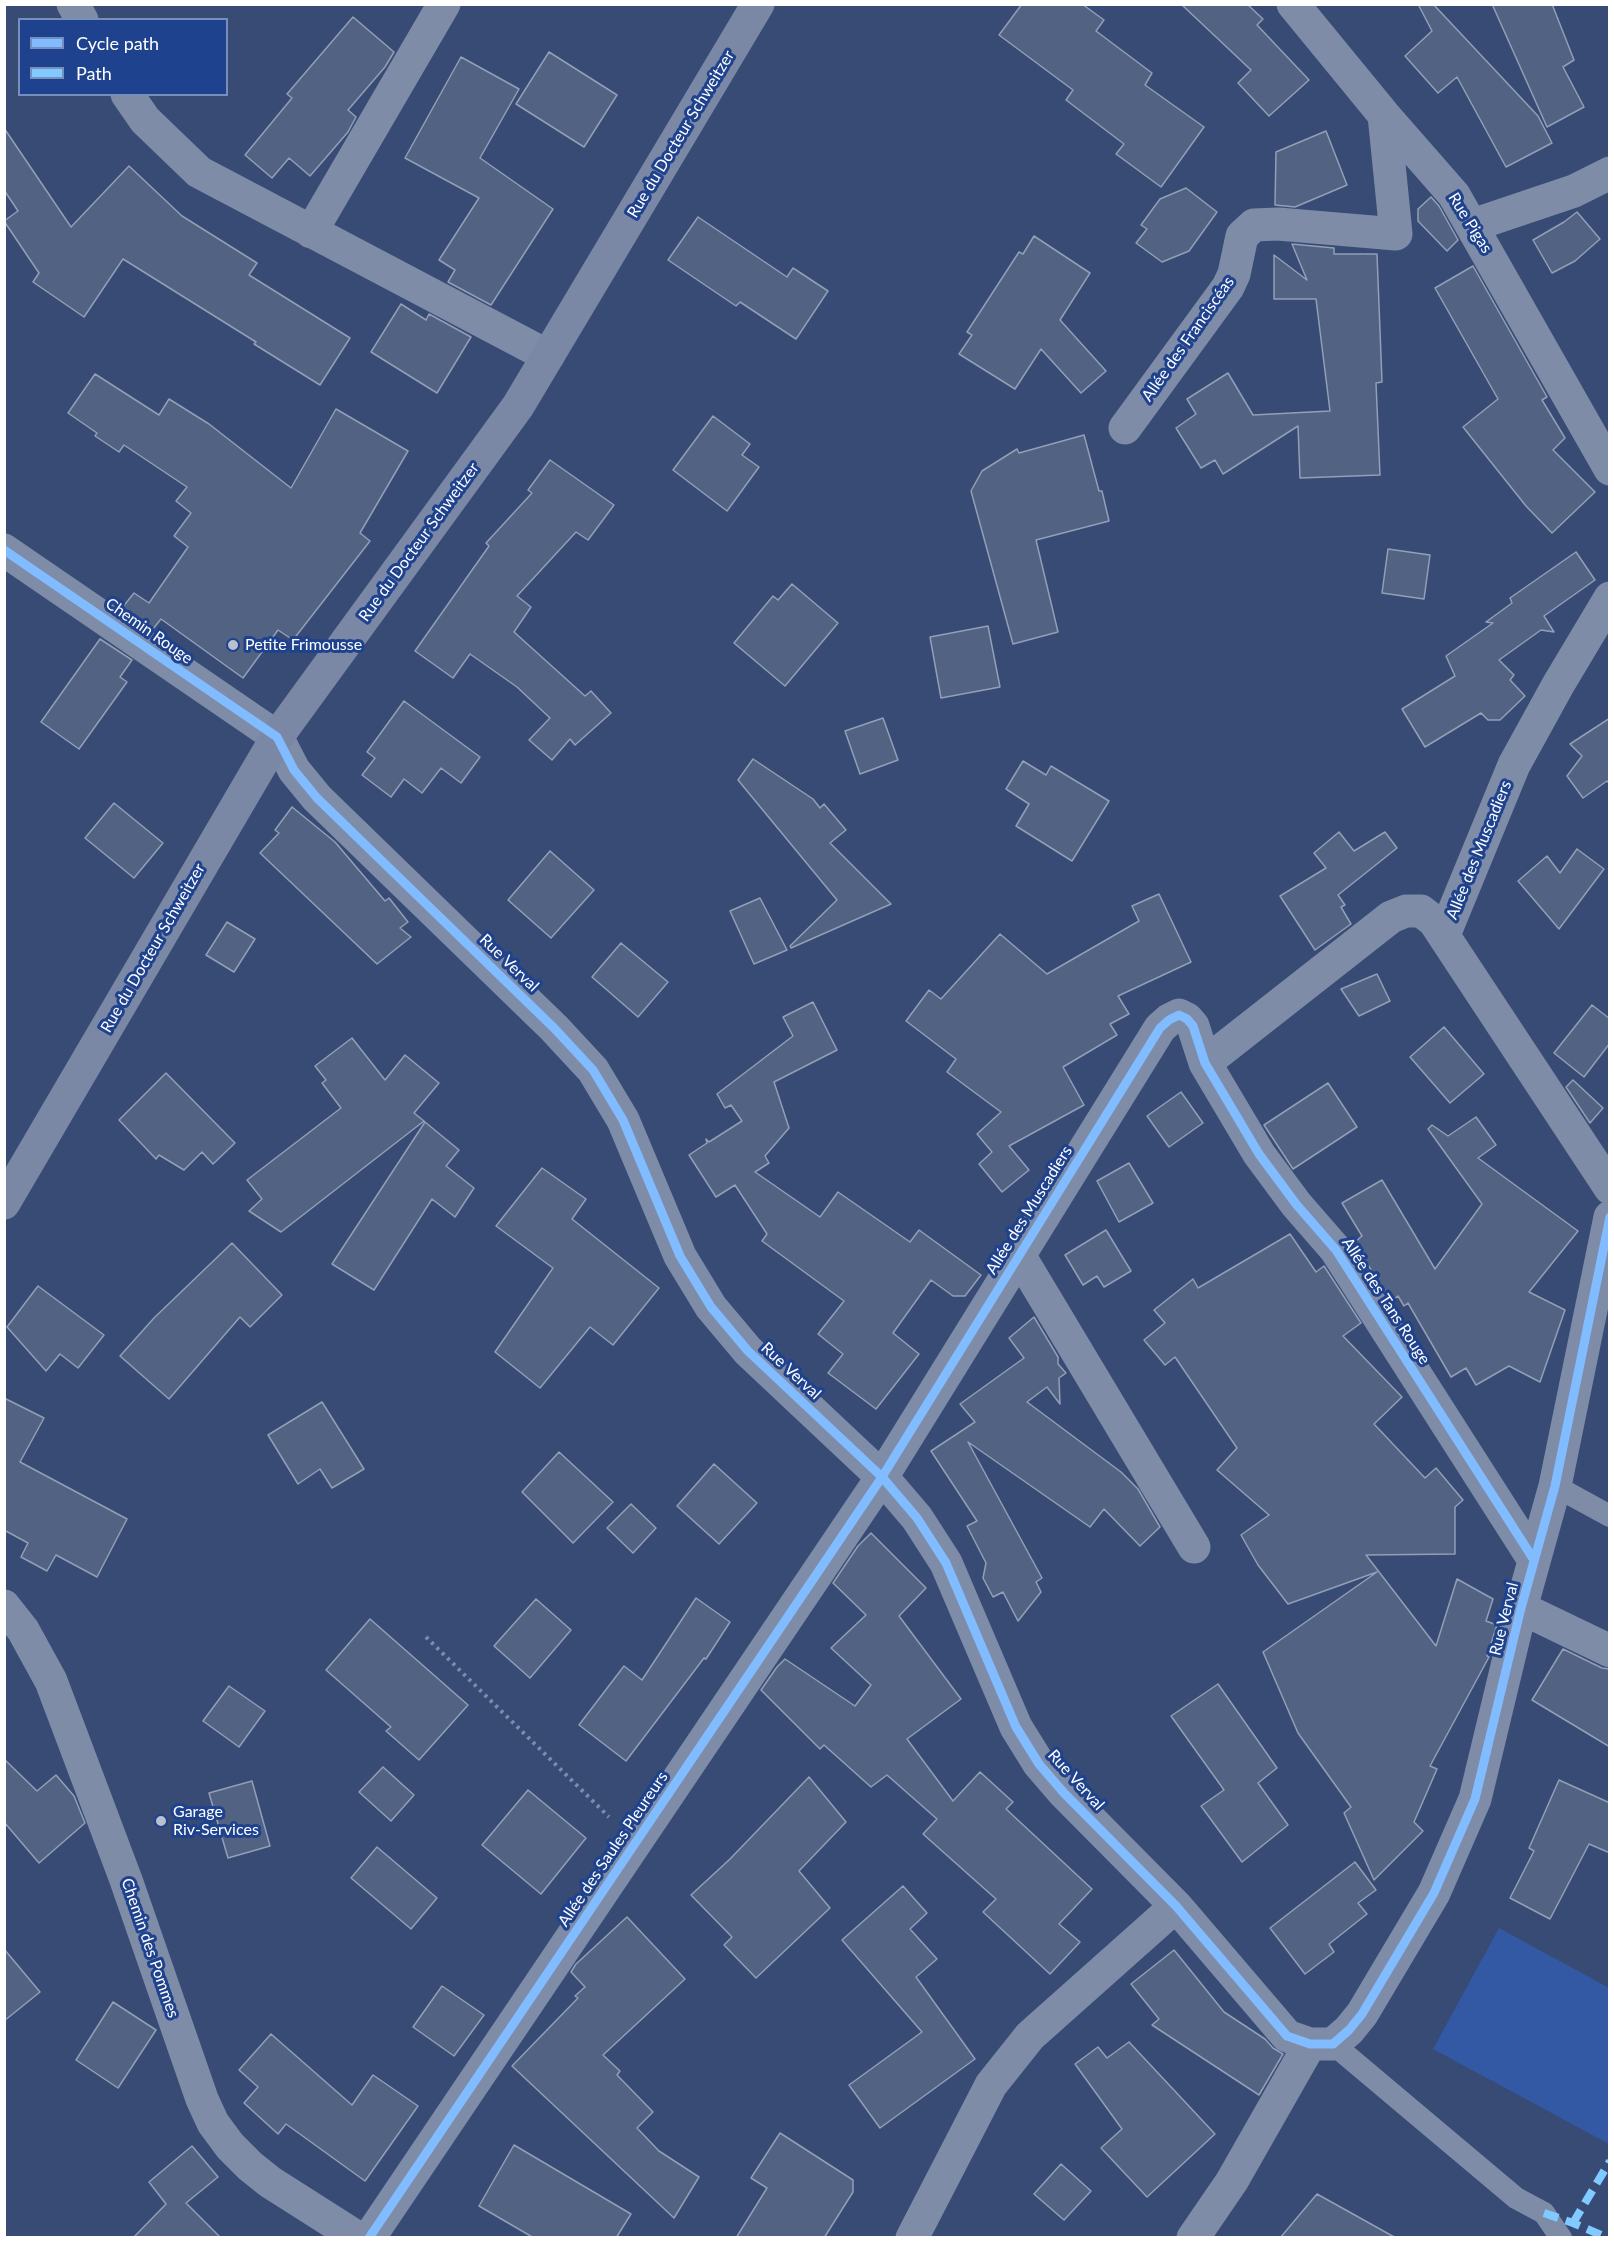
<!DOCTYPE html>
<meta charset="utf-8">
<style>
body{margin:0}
#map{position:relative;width:1614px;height:2242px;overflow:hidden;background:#374b75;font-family:Lato,sans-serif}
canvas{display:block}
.frame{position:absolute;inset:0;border:6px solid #fff;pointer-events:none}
.legend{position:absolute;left:18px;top:18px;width:210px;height:78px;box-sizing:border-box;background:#1e428e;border:2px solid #788ebb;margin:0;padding:8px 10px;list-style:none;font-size:18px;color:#fff}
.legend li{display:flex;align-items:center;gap:12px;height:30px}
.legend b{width:30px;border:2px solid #788ebb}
</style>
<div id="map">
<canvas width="1614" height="2242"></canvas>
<div class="frame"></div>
<ul class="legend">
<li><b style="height:8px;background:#80bcff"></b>Cycle path</li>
<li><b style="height:8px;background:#80caff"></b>Path</li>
</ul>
</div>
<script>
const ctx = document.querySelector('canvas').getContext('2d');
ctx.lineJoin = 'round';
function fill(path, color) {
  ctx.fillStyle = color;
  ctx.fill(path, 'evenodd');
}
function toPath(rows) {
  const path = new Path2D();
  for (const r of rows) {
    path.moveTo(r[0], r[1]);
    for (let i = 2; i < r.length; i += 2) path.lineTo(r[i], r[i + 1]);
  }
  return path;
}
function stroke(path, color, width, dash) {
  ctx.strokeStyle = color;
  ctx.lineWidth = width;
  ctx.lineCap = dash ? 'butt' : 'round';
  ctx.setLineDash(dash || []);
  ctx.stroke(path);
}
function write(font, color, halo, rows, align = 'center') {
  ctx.font = font + ' Lato,sans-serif';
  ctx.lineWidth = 6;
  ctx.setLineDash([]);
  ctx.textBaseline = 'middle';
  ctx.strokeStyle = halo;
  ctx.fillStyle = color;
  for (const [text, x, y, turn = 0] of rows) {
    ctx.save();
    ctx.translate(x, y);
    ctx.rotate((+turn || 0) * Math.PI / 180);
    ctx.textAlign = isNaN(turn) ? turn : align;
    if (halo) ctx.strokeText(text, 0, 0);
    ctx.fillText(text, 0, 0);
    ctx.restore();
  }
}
const green = toPath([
 [1499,1928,1609,1988,1609,2144,1433,2049]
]);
const building = toPath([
 [1022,4,1082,4,1104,20,1096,31,1152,73,1145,85,1204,127,1161,187,1116,154,1124,144,1066,100,1073,90,999,35,1022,4],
 [1181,4,1247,4,1263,19,1257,25,1309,80,1269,116,1238,83,1251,70,1181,4],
 [1418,4,1433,4,1538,116,1552,143,1506,167,1457,77,1438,93,1405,56,1432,31,1418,4],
 [1492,4,1552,4,1574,60,1563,67,1584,107,1547,127,1492,4],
 [353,17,394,52,385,67,348,110,356,117,348,132,310,176,289,158,272,178,245,155,292,98,287,94,353,17],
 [549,52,617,95,584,147,516,104,549,52],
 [461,57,519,89,480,158,553,209,491,305,448,282,455,270,439,260,479,198,405,158,461,57],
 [4,128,71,227,129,166,182,216,257,263,249,275,350,338,320,385,254,344,256,342,123,259,84,317,33,282,39,273,4,221,18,211,4,190,4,128],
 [1326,131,1347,185,1295,207,1275,205,1276,152,1326,131],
 [1186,188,1217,212,1189,251,1162,262,1136,243,1147,229,1141,225,1160,199,1186,188],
 [1431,197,1439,206,1458,240,1447,251,1418,221,1418,209,1431,197],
 [1577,212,1600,239,1575,261,1552,273,1533,240,1564,222,1577,212],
 [698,217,787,277,793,268,828,291,796,339,740,302,736,306,668,260,698,217],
 [1034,236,1090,273,1060,320,1106,371,1081,393,1041,349,1015,389,959,354,972,335,967,332,1019,252,1023,254,1034,236],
 [1292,244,1334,248,1334,254,1377,254,1382,382,1376,383,1380,475,1300,478,1298,426,1223,474,1215,460,1201,468,1176,428,1196,414,1187,399,1228,373,1253,415,1330,411,1316,299,1274,299,1274,255,1307,280,1292,244],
 [1473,266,1547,397,1542,400,1565,438,1553,450,1595,492,1552,533,1526,506,1463,427,1498,399,1435,288,1473,266],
 [401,304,426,320,429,314,471,337,437,393,371,352,401,304],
 [95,374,159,415,169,399,209,424,291,488,336,409,408,451,360,533,370,541,293,640,278,630,243,678,161,619,153,629,122,608,134,593,149,603,188,547,174,536,191,513,176,501,187,487,124,445,119,452,95,436,97,433,68,413,95,374],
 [713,416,750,444,742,455,759,467,727,511,673,470,713,416],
 [1084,435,1099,491,1102,491,1109,521,1036,540,1058,632,1013,644,971,491,982,471,1017,449,1019,453,1084,435],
 [550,460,614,505,588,540,576,532,517,596,531,607,514,632,585,696,591,691,611,713,575,745,570,739,552,760,529,740,550,718,517,687,470,654,453,678,415,651,489,546,486,543,532,493,528,490,550,460],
 [1388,549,1430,555,1424,599,1382,593,1388,549],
 [1576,552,1595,580,1544,616,1554,632,1541,630,1499,660,1514,675,1510,680,1525,696,1500,720,1488,720,1481,713,1425,747,1402,709,1455,676,1446,656,1493,623,1486,622,1512,603,1510,598,1576,552],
 [792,584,838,623,785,686,734,643,773,596,778,600,792,584],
 [988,626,1000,687,941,698,930,637,988,626],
 [100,639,132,660,120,677,127,682,79,749,41,722,100,639],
 [404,701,480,757,461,783,441,768,422,793,404,779,391,797,362,775,375,758,367,752,404,701],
 [883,718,898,760,860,774,845,731,883,718],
 [1610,718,1610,784,1607,781,1583,798,1567,776,1582,756,1570,744,1610,718],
 [753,759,813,799,820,808,824,804,846,830,830,843,891,904,791,948,790,946,837,900,738,780,753,759],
 [1023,761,1046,775,1051,766,1109,801,1072,861,1016,826,1029,804,1006,789,1023,761],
 [114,803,163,843,134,878,85,838,114,803],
 [292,807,335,842,385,901,389,898,408,922,400,928,411,937,377,964,260,853,279,833,275,830,292,807],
 [1339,832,1354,851,1385,832,1397,848,1338,895,1345,905,1341,907,1351,924,1315,950,1280,896,1326,868,1314,853,1339,832],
 [1577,849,1604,869,1559,929,1518,881,1547,856,1560,873,1577,849],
 [550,851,594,890,551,938,508,900,550,851],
 [1159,894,1191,962,1118,996,1129,1014,1110,1024,1117,1035,1063,1067,1084,1105,1009,1146,1029,1170,1002,1192,979,1164,992,1152,977,1134,1001,1112,947,1072,956,1059,906,1021,929,990,941,999,1000,934,1047,974,1139,921,1132,906,1159,894],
 [760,898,787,950,754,964,730,911,760,898],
 [227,922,255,939,234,972,206,955,227,922],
 [621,943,668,982,638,1017,592,977,621,943],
 [1377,974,1390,1001,1359,1016,1341,989,1377,974],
 [813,1002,837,1050,774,1082,789,1128,765,1156,769,1163,755,1172,820,1217,838,1192,910,1242,919,1230,981,1275,965,1296,953,1296,931,1280,893,1333,919,1354,876,1409,828,1373,843,1354,818,1334,844,1301,762,1241,767,1234,735,1185,716,1197,689,1155,707,1143,706,1139,709,1142,742,1121,731,1105,725,1108,717,1094,793,1036,783,1017,813,1002],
 [1592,1005,1610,1019,1610,1043,1584,1077,1554,1053,1592,1005],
 [1444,1027,1484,1074,1450,1103,1410,1057,1444,1027],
 [352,1038,385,1080,405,1055,439,1083,414,1113,424,1121,281,1232,249,1211,262,1199,247,1180,341,1108,322,1083,326,1080,315,1066,352,1038],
 [166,1073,235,1143,213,1164,202,1152,184,1170,159,1155,156,1159,119,1120,166,1073],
 [1573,1080,1603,1108,1590,1123,1566,1087,1573,1080],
 [1328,1083,1357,1127,1293,1169,1264,1125,1328,1083],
 [1181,1092,1203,1123,1169,1147,1147,1116,1181,1092],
 [1476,1117,1496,1145,1478,1158,1578,1231,1529,1292,1565,1310,1540,1382,1509,1366,1476,1385,1466,1368,1451,1377,1408,1303,1404,1306,1398,1296,1391,1301,1354,1243,1362,1236,1342,1203,1382,1180,1435,1269,1482,1204,1428,1129,1432,1125,1448,1136,1476,1117],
 [425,1122,459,1150,446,1166,474,1188,455,1217,432,1199,374,1290,332,1264,425,1122],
 [1129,1163,1153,1203,1119,1222,1097,1181,1129,1163],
 [542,1168,586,1199,572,1219,659,1288,613,1345,590,1327,540,1388,495,1352,553,1268,496,1226,542,1168],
 [1106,1230,1131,1271,1104,1287,1097,1276,1083,1285,1065,1255,1106,1230],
 [1290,1234,1316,1272,1324,1266,1361,1323,1343,1336,1402,1397,1374,1424,1425,1478,1436,1468,1463,1500,1455,1507,1455,1554,1366,1555,1436,1646,1457,1579,1493,1599,1486,1621,1497,1625,1487,1656,1489,1657,1430,1766,1437,1769,1414,1822,1423,1831,1374,1880,1344,1813,1351,1807,1298,1733,1263,1652,1377,1572,1288,1604,1258,1565,1241,1535,1269,1515,1217,1470,1237,1448,1175,1357,1165,1365,1144,1340,1165,1323,1154,1310,1193,1279,1198,1288,1290,1234],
 [232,1243,282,1295,250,1327,240,1317,169,1399,120,1356,154,1318,232,1243],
 [38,1286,104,1335,78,1368,60,1354,46,1371,7,1327,38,1286],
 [1034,1317,1058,1357,1058,1364,1066,1373,1059,1378,1060,1404,1047,1387,1027,1402,1121,1472,1138,1489,1160,1527,1140,1546,1104,1509,1090,1527,968,1442,1042,1578,1036,1582,1041,1592,1018,1621,1003,1592,993,1597,983,1578,986,1563,967,1526,977,1521,931,1451,975,1422,960,1404,1024,1358,1009,1338,1034,1317],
 [4,1398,44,1418,20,1462,127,1519,97,1577,56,1555,47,1571,21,1557,28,1543,4,1530,4,1398],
 [322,1402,364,1469,332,1488,320,1469,298,1484,268,1435,322,1402],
 [559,1452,613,1502,573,1543,522,1492,559,1452],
 [714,1464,757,1503,719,1544,677,1506,714,1464],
 [631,1504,656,1528,633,1553,607,1528,631,1504],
 [871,1533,926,1588,899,1616,961,1699,907,1739,953,1801,980,1772,1013,1802,1006,1809,1092,1889,1059,1924,1080,1942,1050,1974,983,1912,996,1899,923,1834,937,1819,887,1775,871,1787,824,1745,820,1749,761,1690,777,1667,785,1659,855,1706,871,1685,831,1648,866,1615,833,1583,858,1546,871,1533],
 [696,1598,730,1622,706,1659,704,1658,626,1761,579,1725,624,1666,642,1680,696,1598],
 [536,1599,571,1630,530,1678,494,1646,536,1599],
 [370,1619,468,1705,419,1760,386,1731,391,1727,326,1670,370,1619],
 [1563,1649,1602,1668,1610,1669,1610,1747,1532,1700,1563,1649],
 [1218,1684,1277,1768,1258,1783,1288,1825,1242,1862,1201,1806,1224,1790,1171,1716,1218,1684],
 [229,1686,265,1711,239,1747,203,1721,229,1686],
 [4,1759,37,1791,56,1775,74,1796,85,1823,39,1863,4,1822,4,1759],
 [383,1767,414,1795,391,1821,359,1792,383,1767],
 [809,1777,846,1822,799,1871,830,1908,756,1978,724,1945,732,1937,691,1895,730,1859,809,1777],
 [1559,1780,1610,1803,1610,1853,1589,1844,1550,1919,1510,1898,1534,1851,1529,1848,1559,1780],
 [252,1781,270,1846,228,1858,209,1793,252,1781],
 [528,1790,586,1838,541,1894,482,1845,528,1790],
 [377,1847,437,1898,411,1929,351,1878,377,1847],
 [1355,1862,1376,1890,1358,1903,1367,1914,1329,1944,1334,1952,1305,1974,1270,1928,1355,1862],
 [903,1886,927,1913,910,1929,937,1959,916,1977,975,2059,880,2128,849,2085,922,2032,842,1940,903,1886],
 [627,1917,685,1979,603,2055,620,2071,617,2075,653,2112,637,2128,659,2151,699,2177,674,2218,512,2066,578,1998,575,1996,585,1987,571,1972,576,1964,627,1917],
 [4,1949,40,1992,4,2021,4,1949],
 [1174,1950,1224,2012,1265,2039,1273,2048,1283,2054,1259,2095,1152,2025,1159,2019,1131,1984,1174,1950],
 [442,1986,484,2015,454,2056,413,2027,442,1986],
 [113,2002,156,2030,118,2088,76,2060,113,2002],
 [271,2034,352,2105,373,2075,418,2106,365,2181,286,2124,278,2134,244,2103,258,2087,239,2070,271,2034],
 [1129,2042,1215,2134,1147,2197,1101,2148,1122,2129,1075,2064,1098,2047,1107,2058,1129,2042],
 [780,2133,853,2180,853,2192,824,2238,736,2238,767,2188,751,2178,780,2133],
 [514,2145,631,2214,616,2238,534,2238,479,2206,514,2145],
 [192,2146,218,2177,186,2203,221,2238,133,2238,166,2204,149,2182,192,2146],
 [1061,2164,1091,2191,1064,2220,1034,2194,1061,2164],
 [1317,2194,1396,2238,1280,2238,1317,2194]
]);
const path = toPath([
 [426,1637,609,1817]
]);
const service = toPath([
 [1555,1486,1610,1516],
 [1333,2044,1516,2198,1544,2213,1561,2238]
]);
const minor = toPath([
 [73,4,82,20],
 [1293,4,1384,115,1454,195,1610,469],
 [127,94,145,120,199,172,548,356],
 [1473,225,1574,191,1610,173],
 [311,232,444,4],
 [1125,428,1228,287,1234,274,1242,236,1254,225,1278,224,1396,234,1384,115],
 [4,550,277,737,294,770,317,798,554,1028,593,1070,623,1120,680,1256,711,1307,748,1351,882,1477,917,1518,946,1563,1016,1727,1039,1764,1064,1793,1176,1906,1287,2036,1310,2044,1333,2044,1349,2030,1362,2014,1434,1893,1475,1799,1521,1608,1555,1486,1610,1217],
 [1444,935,1514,765,1558,685,1610,598],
 [1205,1063,1391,917,1406,911,1421,911,1434,921,1610,1188],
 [1019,1255,1194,1547],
 [4,1606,23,1630,51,1681,126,1880,202,2099,213,2123,230,2146,250,2166,270,2182,358,2238],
 [1521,1608,1610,1651],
 [369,2238,882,1477,1160,1028,1169,1020,1179,1015,1187,1019,1193,1026,1205,1063,1259,1154,1296,1204,1336,1250,1534,1560],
 [912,2238,991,2085,1030,2036,1176,1906],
 [1193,2238,1232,2181,1310,2044]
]);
const secondary = toPath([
 [4,1203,277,737,518,406,758,4]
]);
const quiet = toPath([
 [1544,2213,1573,2223,1608,2238],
 [1573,2223,1610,2161]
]);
const cycleway = toPath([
 [4,550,277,737,294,770,317,798,554,1028,593,1070,623,1120,680,1256,711,1307,748,1351,882,1477,917,1518,946,1563,1016,1727,1039,1764,1064,1793,1176,1906,1287,2036,1310,2044,1333,2044,1349,2030,1362,2014,1434,1893,1475,1799,1521,1608,1555,1486,1610,1217],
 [369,2238,882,1477,1160,1028,1169,1020,1179,1015,1187,1019,1193,1026,1205,1063,1259,1154,1296,1204,1336,1250,1534,1560]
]);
const markers = [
 [233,645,6,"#b9c0cf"],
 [161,1821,6,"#b9c0cf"]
];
const streetNames = [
 ["Rue du Docteur Schweitzer",681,134,-59],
 ["Rue Pigas",1470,223,58],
 ["Allée des Franciscéas",1188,339,-55],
 ["Rue du Docteur Schweitzer",419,542,-54],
 ["Chemin Rouge",149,631,35],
 ["Allée des Muscadiers",1479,850,-68],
 ["Rue du Docteur Schweitzer",153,948,-60],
 ["Rue Verval",509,963,44],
 ["Allée des Muscadiers",1029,1210,-58],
 ["Allée des Tans Rouge",1386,1301,57],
 ["Rue Verval",791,1371,43],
 ["Rue Verval",1504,1619,-76],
 ["Rue Verval",1076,1780,48],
 ["Allée des Saules Pleureurs",613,1849,-56],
 ["Chemin des Pommes",150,1948,71]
];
const poiNames = [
 ["Petite Frimousse",245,645],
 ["Garage",173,1812],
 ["Riv-Services",173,1830]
];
fill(green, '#3358a4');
fill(building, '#516283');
stroke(building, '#939fb6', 1.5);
stroke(path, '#7e8ca8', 4, [3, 4.5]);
stroke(service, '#7e8ca8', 22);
stroke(minor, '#7e8ca8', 33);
stroke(secondary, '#7a87a5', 33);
stroke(quiet, '#80caff', 8, [15, 8]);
stroke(cycleway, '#80bcff', 9);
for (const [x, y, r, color] of markers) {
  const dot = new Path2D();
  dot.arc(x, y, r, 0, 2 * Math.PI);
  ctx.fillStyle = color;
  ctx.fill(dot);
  stroke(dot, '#1e428e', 2);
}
write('16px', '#fff', '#1e428e', streetNames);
write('16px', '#fff', '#1e428e', poiNames, 'left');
</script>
